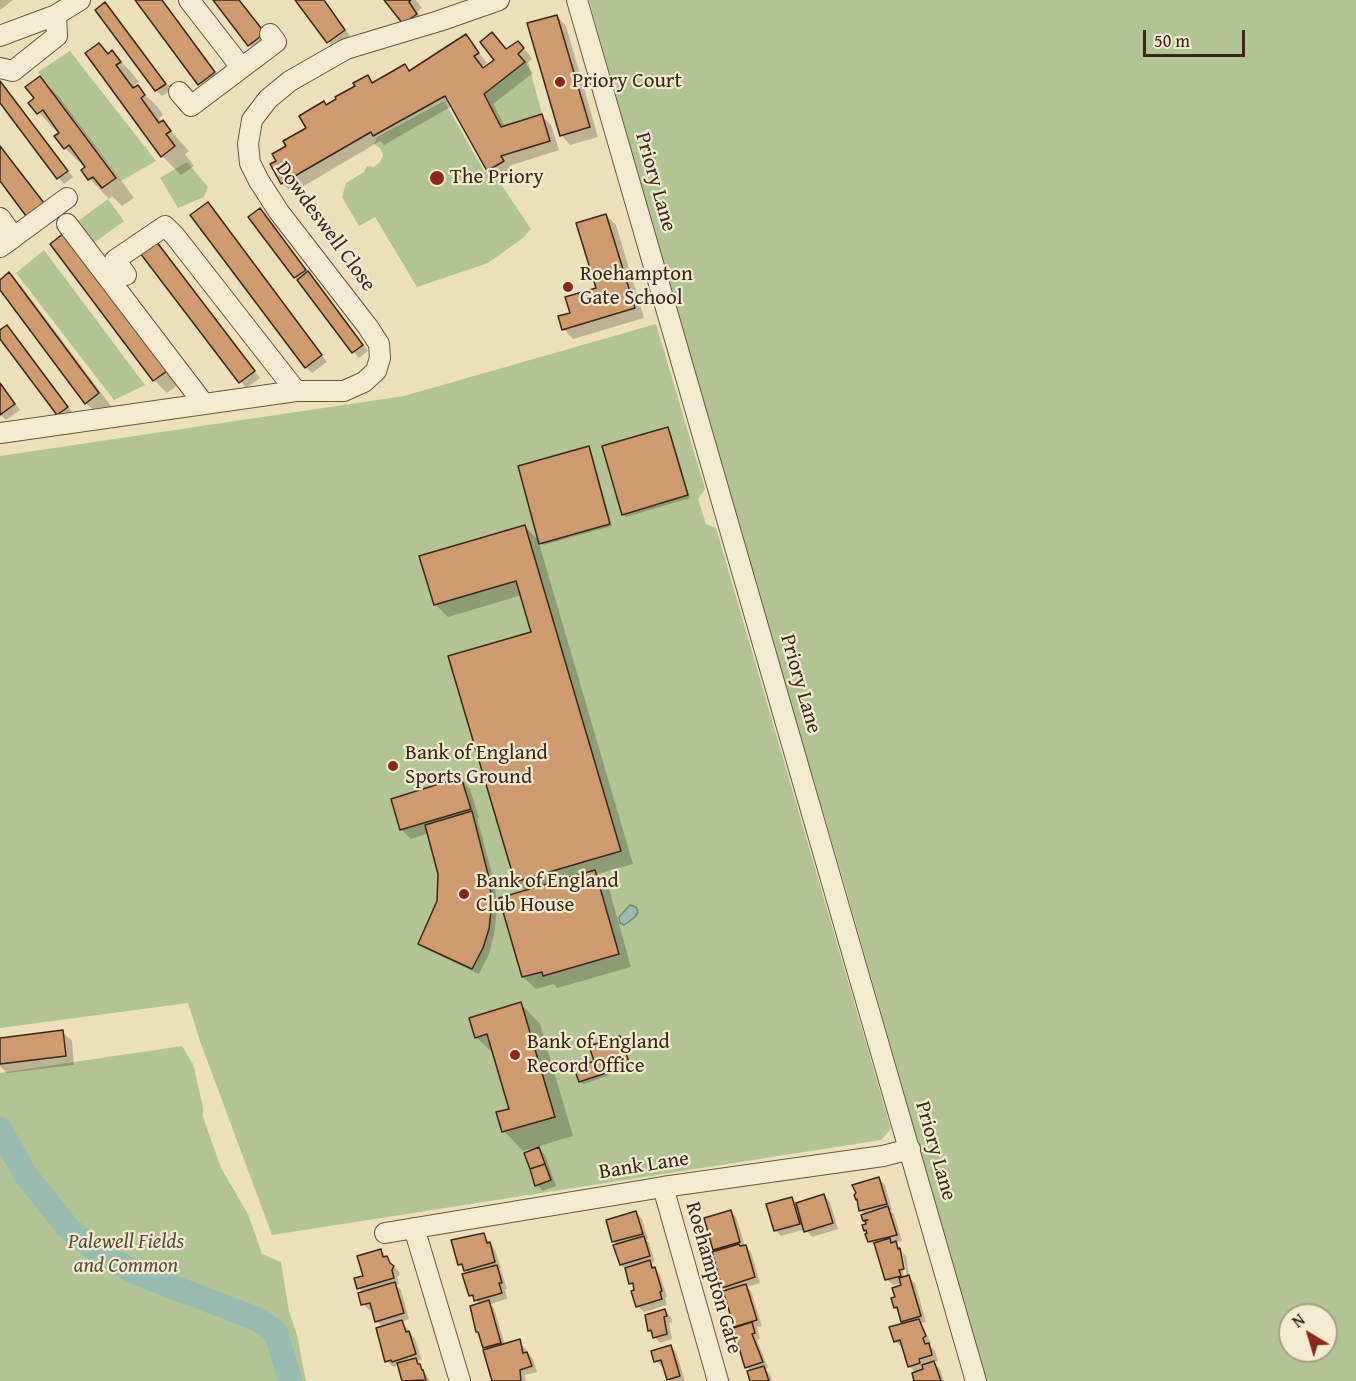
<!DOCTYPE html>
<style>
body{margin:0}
#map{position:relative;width:1356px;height:1381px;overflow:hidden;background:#ebe0ba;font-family:"Gentium Book Plus",serif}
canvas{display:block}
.north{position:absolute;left:1278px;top:1303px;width:60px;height:60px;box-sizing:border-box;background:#f2ebd2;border:2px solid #a99d88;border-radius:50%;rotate:322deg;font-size:16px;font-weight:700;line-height:24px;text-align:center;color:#3b2719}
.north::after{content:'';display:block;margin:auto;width:21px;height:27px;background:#8f2418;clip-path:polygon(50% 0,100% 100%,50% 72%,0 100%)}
.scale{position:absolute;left:1143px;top:30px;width:102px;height:27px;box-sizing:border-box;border:3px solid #3b2719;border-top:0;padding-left:8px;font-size:18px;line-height:21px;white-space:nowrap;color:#3b2719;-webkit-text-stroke:4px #f2ebd2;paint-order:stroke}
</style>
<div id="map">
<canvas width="1356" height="1381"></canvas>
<div class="north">N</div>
<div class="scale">50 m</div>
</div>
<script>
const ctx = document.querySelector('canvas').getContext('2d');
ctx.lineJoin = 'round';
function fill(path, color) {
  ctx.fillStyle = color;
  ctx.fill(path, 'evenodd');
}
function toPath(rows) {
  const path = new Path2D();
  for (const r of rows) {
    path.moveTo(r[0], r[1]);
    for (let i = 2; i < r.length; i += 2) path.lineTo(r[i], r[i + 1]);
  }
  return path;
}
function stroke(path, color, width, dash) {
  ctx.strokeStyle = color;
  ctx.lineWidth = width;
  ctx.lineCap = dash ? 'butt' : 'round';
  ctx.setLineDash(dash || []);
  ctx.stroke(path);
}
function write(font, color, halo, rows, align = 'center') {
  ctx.font = font + ' "Gentium Book Plus",serif';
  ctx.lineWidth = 4.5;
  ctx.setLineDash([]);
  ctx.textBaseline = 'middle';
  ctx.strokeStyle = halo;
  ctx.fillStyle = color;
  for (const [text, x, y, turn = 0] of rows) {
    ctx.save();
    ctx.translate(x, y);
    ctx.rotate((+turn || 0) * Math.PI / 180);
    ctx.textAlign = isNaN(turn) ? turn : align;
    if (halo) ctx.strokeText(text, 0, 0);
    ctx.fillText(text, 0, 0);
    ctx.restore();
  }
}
const green = toPath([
 [589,0,1356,0,1356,1381,986,1381,848,896,719,460],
 [1290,1315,1326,1315,1326,1351,1290,1351],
 [70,51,156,161,121,181,38,72],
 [525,62,528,62,542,114,501,127,484,94],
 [444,101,484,171,496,177,531,229,523,238,488,263,417,287,375,217,359,226,342,197,346,183,364,172,367,166,374,167,380,162,383,156,381,149,374,144,377,137],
 [187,162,208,187,204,197,178,208,160,178],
 [108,199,124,221,91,245,74,224],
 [44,250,145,385,114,400,16,273],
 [656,324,705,489,698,499,706,524,716,528,891,1129,881,1140,272,1235,200,1041,188,1003,0,1028,0,456,404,396],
 [182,1046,193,1064,203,1107,203,1117,221,1168,248,1214,262,1254,281,1262,289,1311,297,1335,306,1381,0,1381,0,1073]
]);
const water = toPath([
 [630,905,636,907,638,912,635,917,624,925,620,923,619,917,630,905]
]);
const shadow = toPath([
 [0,0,13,0,0,10],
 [137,0,162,0,220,79,205,90],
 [215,0,239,0,270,40,255,51],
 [297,0,324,0,350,36,334,48],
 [386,0,416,0,422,8,417,12,425,24,413,33],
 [97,10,111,10,171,90,162,96,156,90],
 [557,16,566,26,598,137,570,145,561,135],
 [465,36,487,63,482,66,484,69,518,43,527,52,532,59,526,64,533,73,493,104,505,127,541,115,551,125,559,150,509,166,512,171,498,179,488,170,452,106,384,145,380,141,292,193,282,183,272,165,278,161,288,147,308,128,327,106,368,77,374,83,404,66,410,72],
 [99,44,109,54,112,52,131,72,139,82,134,85,157,106,163,115,159,118,189,151,185,154,194,166,181,175,162,156],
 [40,78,59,97,134,198,122,206,112,196,109,199,90,179,83,170,85,168,65,148,59,134,30,103,36,99],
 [0,82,73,177,64,184,0,101],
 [213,210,327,362,312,373,306,367],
 [606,215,616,225,644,318,573,339,564,329,572,314,598,289],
 [266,216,368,351,359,358,295,277],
 [64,235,178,385,167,393,154,380,52,244],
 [162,249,260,378,246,388,142,253],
 [9,274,22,287,111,406,99,415,86,403,0,288,0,281],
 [0,332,13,333,73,413,64,420,58,414,0,337],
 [0,383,20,410,6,420,0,414],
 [667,428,670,431,690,498,626,517,623,514],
 [589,448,591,451,612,526,543,545,538,540,633,864,597,874,608,885,631,967,557,988,554,984,536,989,523,977,526,892,516,881,533,633,522,595,448,617,435,604,525,527,541,542],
 [461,779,470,789,479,818,477,818,495,885,497,909,494,935,489,954,479,974,426,949,420,943,439,901,440,874,429,833,411,839,401,829],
 [521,1004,540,1024,573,1136,523,1151,504,1131,510,1110,494,1054,476,1037],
 [62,1032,72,1041,74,1065,7,1073,0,1066,0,1039],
 [620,1038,631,1068,583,1084,580,1081],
 [539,1149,545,1155,556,1186,543,1191,537,1185],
 [879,1179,885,1185,892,1210,890,1211,894,1214,902,1241,895,1242,906,1256,909,1275,907,1276,915,1283,926,1322,921,1323,931,1343,929,1345,935,1351,938,1361,933,1362,940,1369,944,1381,916,1381,916,1373,909,1366,903,1346,901,1347,895,1341,905,1324,895,1307,896,1298,903,1286,902,1283,893,1285,887,1279,877,1247,869,1241,870,1234,865,1230,868,1225,864,1220,865,1215,860,1210],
 [898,1247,902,1250,907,1276,904,1277],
 [824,1196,830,1202,838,1229,812,1237,805,1229,781,1236,775,1230,791,1198,797,1204],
 [730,1211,736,1217,745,1246,751,1252,760,1283,747,1287,751,1291,762,1326,757,1327,760,1339,757,1340,768,1368,765,1369,770,1374,772,1381,751,1381,751,1371,747,1367,725,1292,727,1291,724,1287,718,1252,714,1249],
 [636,1213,642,1219,648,1239,646,1240,649,1243,655,1262,651,1263,660,1275,667,1297,665,1298,667,1305,644,1312,638,1306,635,1288,631,1283,627,1270,621,1265,617,1245,613,1241],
 [484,1235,495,1250,501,1268,499,1269,502,1272,507,1289,505,1289,507,1299,490,1304,494,1308,505,1345,519,1341,533,1359,537,1372,525,1375,526,1381,493,1381,487,1350,484,1347,480,1304,470,1295,469,1274,460,1264],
 [380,1250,399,1272,400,1274,397,1277,399,1284,396,1285,401,1290,409,1319,402,1322,415,1339,422,1360,417,1361,430,1381,404,1381,400,1367,398,1365,393,1367,387,1361,383,1327,377,1321,373,1309,369,1310,363,1304,363,1293,359,1288],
 [665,1311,671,1317,672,1322,669,1323,672,1339,660,1343,649,1331,647,1316],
 [670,1346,676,1352,685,1381,670,1381,664,1366,662,1367,656,1361]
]);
const river = toPath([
 [0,1129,25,1174,68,1228,100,1253,136,1273,257,1319,276,1332,290,1381]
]);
const building = toPath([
 [135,0,162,0,215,72,198,85,135,0],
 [213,0,239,0,265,33,248,46,213,0],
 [295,0,324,0,345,30,327,43,295,0],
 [384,0,411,0,409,2,417,14,403,24,384,0],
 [105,2,166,84,155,91,95,10,105,2],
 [557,15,590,127,560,136,527,23,557,15],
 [492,32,506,49,518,41,524,48,518,54,525,62,484,94,501,127,542,114,550,141,501,156,504,161,487,171,445,96,373,136,371,132,281,184,270,164,276,161,272,154,286,146,283,141,306,128,299,116,324,101,326,105,336,99,335,97,355,86,353,83,368,75,372,83,405,64,409,71,466,34,479,53,474,56,483,68,494,60,480,42,492,32],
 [99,43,108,54,112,50,121,62,116,65,133,88,138,85,145,95,141,98,159,123,163,120,171,131,166,134,175,146,161,157,85,53,99,43],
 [40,76,116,178,102,188,93,177,88,180,81,170,85,167,69,145,64,149,54,136,59,133,43,110,37,114,28,103,34,98,25,87,40,76],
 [0,81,68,171,57,179,0,103,0,81],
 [0,146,44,203,26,216,0,181,0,146],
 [208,202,322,355,305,368,190,215,208,202],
 [260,208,306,270,294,278,248,217,260,208],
 [606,214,635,308,562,330,558,316,570,313,565,297,596,288,576,223,606,214],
 [64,233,167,371,153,381,50,244,64,233],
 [156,241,255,371,239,383,140,253,156,241],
 [308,271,363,345,352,353,297,280,308,271],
 [9,272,99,393,85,404,0,290,0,280,9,272],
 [7,325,68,407,57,415,0,339,0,330,7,325],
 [0,383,15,404,0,415,0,383],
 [668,427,688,495,622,515,602,446,668,427],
 [589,446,610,524,539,544,518,466,589,446],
 [525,525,621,851,515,882,448,656,531,632,516,581,434,605,419,556,525,525],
 [461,777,471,809,400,830,391,799,461,777],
 [472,811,489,878,492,902,489,929,483,948,472,969,418,944,437,901,438,874,425,825,472,811],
 [595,870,619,954,543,976,542,972,522,977,499,898,595,870],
 [521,1002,555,1117,502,1132,496,1112,509,1109,487,1034,475,1038,469,1018,521,1002],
 [63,1030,66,1056,0,1064,0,1038,63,1030],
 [620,1036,630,1065,579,1082,574,1068,594,1061,589,1046,620,1036],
 [539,1147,545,1164,530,1169,524,1153,539,1147],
 [545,1164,551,1180,535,1186,530,1169,545,1164],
 [879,1177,887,1204,859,1211,857,1199,856,1200,854,1195,856,1193,852,1185,879,1177],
 [824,1194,833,1223,804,1232,796,1203,824,1194],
 [792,1197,800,1224,774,1231,766,1204,792,1197],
 [888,1206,897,1235,868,1242,865,1234,867,1233,866,1230,864,1231,862,1225,866,1224,865,1220,868,1220,863,1221,861,1215,888,1206],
 [731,1210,740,1242,713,1250,704,1218,731,1210],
 [636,1211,643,1234,612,1242,606,1220,636,1211],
 [484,1233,487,1243,490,1242,495,1262,464,1271,462,1264,458,1265,451,1240,484,1233],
 [644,1236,650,1256,620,1265,613,1245,644,1236],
 [890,1238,891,1243,896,1241,898,1249,900,1248,904,1269,899,1270,901,1276,885,1280,874,1243,890,1238],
 [739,1244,740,1246,746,1245,755,1277,722,1288,712,1252,739,1244],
 [381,1249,383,1257,387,1256,390,1263,394,1266,392,1270,394,1278,357,1289,354,1278,363,1276,357,1256,381,1249],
 [650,1260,652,1268,655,1267,662,1291,660,1292,662,1299,636,1307,631,1291,634,1290,633,1283,629,1284,625,1268,650,1260],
 [497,1265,502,1283,499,1283,502,1293,474,1301,473,1295,469,1296,462,1274,497,1265],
 [909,1275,921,1316,901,1322,897,1307,894,1308,891,1298,895,1297,892,1288,901,1285,899,1278,909,1275],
 [395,1282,404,1313,375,1322,370,1303,361,1305,358,1293,395,1282],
 [746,1284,757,1320,734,1327,723,1291,746,1284],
 [489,1300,501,1343,483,1348,478,1332,476,1332,470,1306,489,1300],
 [665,1309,667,1316,664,1317,667,1334,653,1338,651,1330,648,1331,645,1315,665,1309],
 [919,1319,926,1336,923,1338,925,1344,929,1343,932,1355,919,1359,920,1363,908,1367,900,1340,894,1342,889,1327,919,1319],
 [402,1320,406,1332,409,1331,416,1354,392,1362,391,1360,385,1362,376,1328,402,1320],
 [752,1322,755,1333,752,1334,763,1362,745,1368,733,1328,752,1322],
 [520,1339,523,1353,527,1352,532,1366,520,1370,521,1381,492,1381,483,1350,520,1339],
 [671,1345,680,1376,667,1380,661,1360,654,1362,651,1351,671,1345],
 [416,1358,418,1364,420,1364,422,1370,423,1370,426,1380,402,1381,397,1363,416,1358],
 [934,1361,941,1381,914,1381,912,1373,923,1369,922,1365,934,1361],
 [764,1366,769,1381,750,1381,747,1371,764,1366]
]);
const minor = toPath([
 [189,0,241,67],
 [577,0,976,1381],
 [0,36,56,15,80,0],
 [0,68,13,71,57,36,56,15],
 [179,92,191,106,276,42,270,34],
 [0,218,14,237,0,247],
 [67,224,204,404],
 [14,237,67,198],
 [126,275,115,260,165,226,175,236,296,391],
 [0,433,296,391,344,391,364,382,376,371,380,358,379,344,368,327,279,212,259,181,250,163,248,144,252,120,268,99,290,81,346,49,439,21,499,0],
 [663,1187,718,1381],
 [414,1228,460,1381],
 [385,1233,663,1187,883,1156,910,1149]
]);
const markers = [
 [560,82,6,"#8f2418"],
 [437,178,8,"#8f2418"],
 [568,287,6,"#8f2418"],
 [393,766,6,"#8f2418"],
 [464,894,6,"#8f2418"],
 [515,1055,6,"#8f2418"]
];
const poiNames = [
 ["Priory Court",572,82],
 ["The Priory",450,178],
 ["Roehampton",580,275],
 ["Gate School",580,299],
 ["Bank of England",405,754],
 ["Sports Ground",405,778],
 ["Bank of England",476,882],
 ["Club House",476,906],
 ["Bank of England",527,1043],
 ["Record Office",527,1067]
];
const streetNames = [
 ["Priory Lane",655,182,74],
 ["Dowdeswell Close",325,227,54],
 ["Priory Lane",800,684,74],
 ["Priory Lane",935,1151,74],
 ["Bank Lane",644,1166,-9],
 ["Roehampton Gate",713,1278,74]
];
const parkNames = [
 ["Palewell Fields",126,1243],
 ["and Common",126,1267]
];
fill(green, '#b2c394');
fill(water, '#98bdb0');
stroke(water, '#738174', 1.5);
fill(shadow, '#0003');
stroke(river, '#98bdb0', 24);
fill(building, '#ce9a6e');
stroke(building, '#3b2719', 1.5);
stroke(minor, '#675541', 22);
stroke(minor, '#f2ebd2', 20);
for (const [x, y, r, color] of markers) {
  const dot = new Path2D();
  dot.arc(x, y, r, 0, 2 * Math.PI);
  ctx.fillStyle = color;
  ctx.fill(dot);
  stroke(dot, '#f2ebd2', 2);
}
write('21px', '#3b2719', '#f2ebd2', poiNames, 'left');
write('21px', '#3b2719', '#f2ebd2', streetNames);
write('italic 21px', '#594e38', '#f2ebd2', parkNames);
</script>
